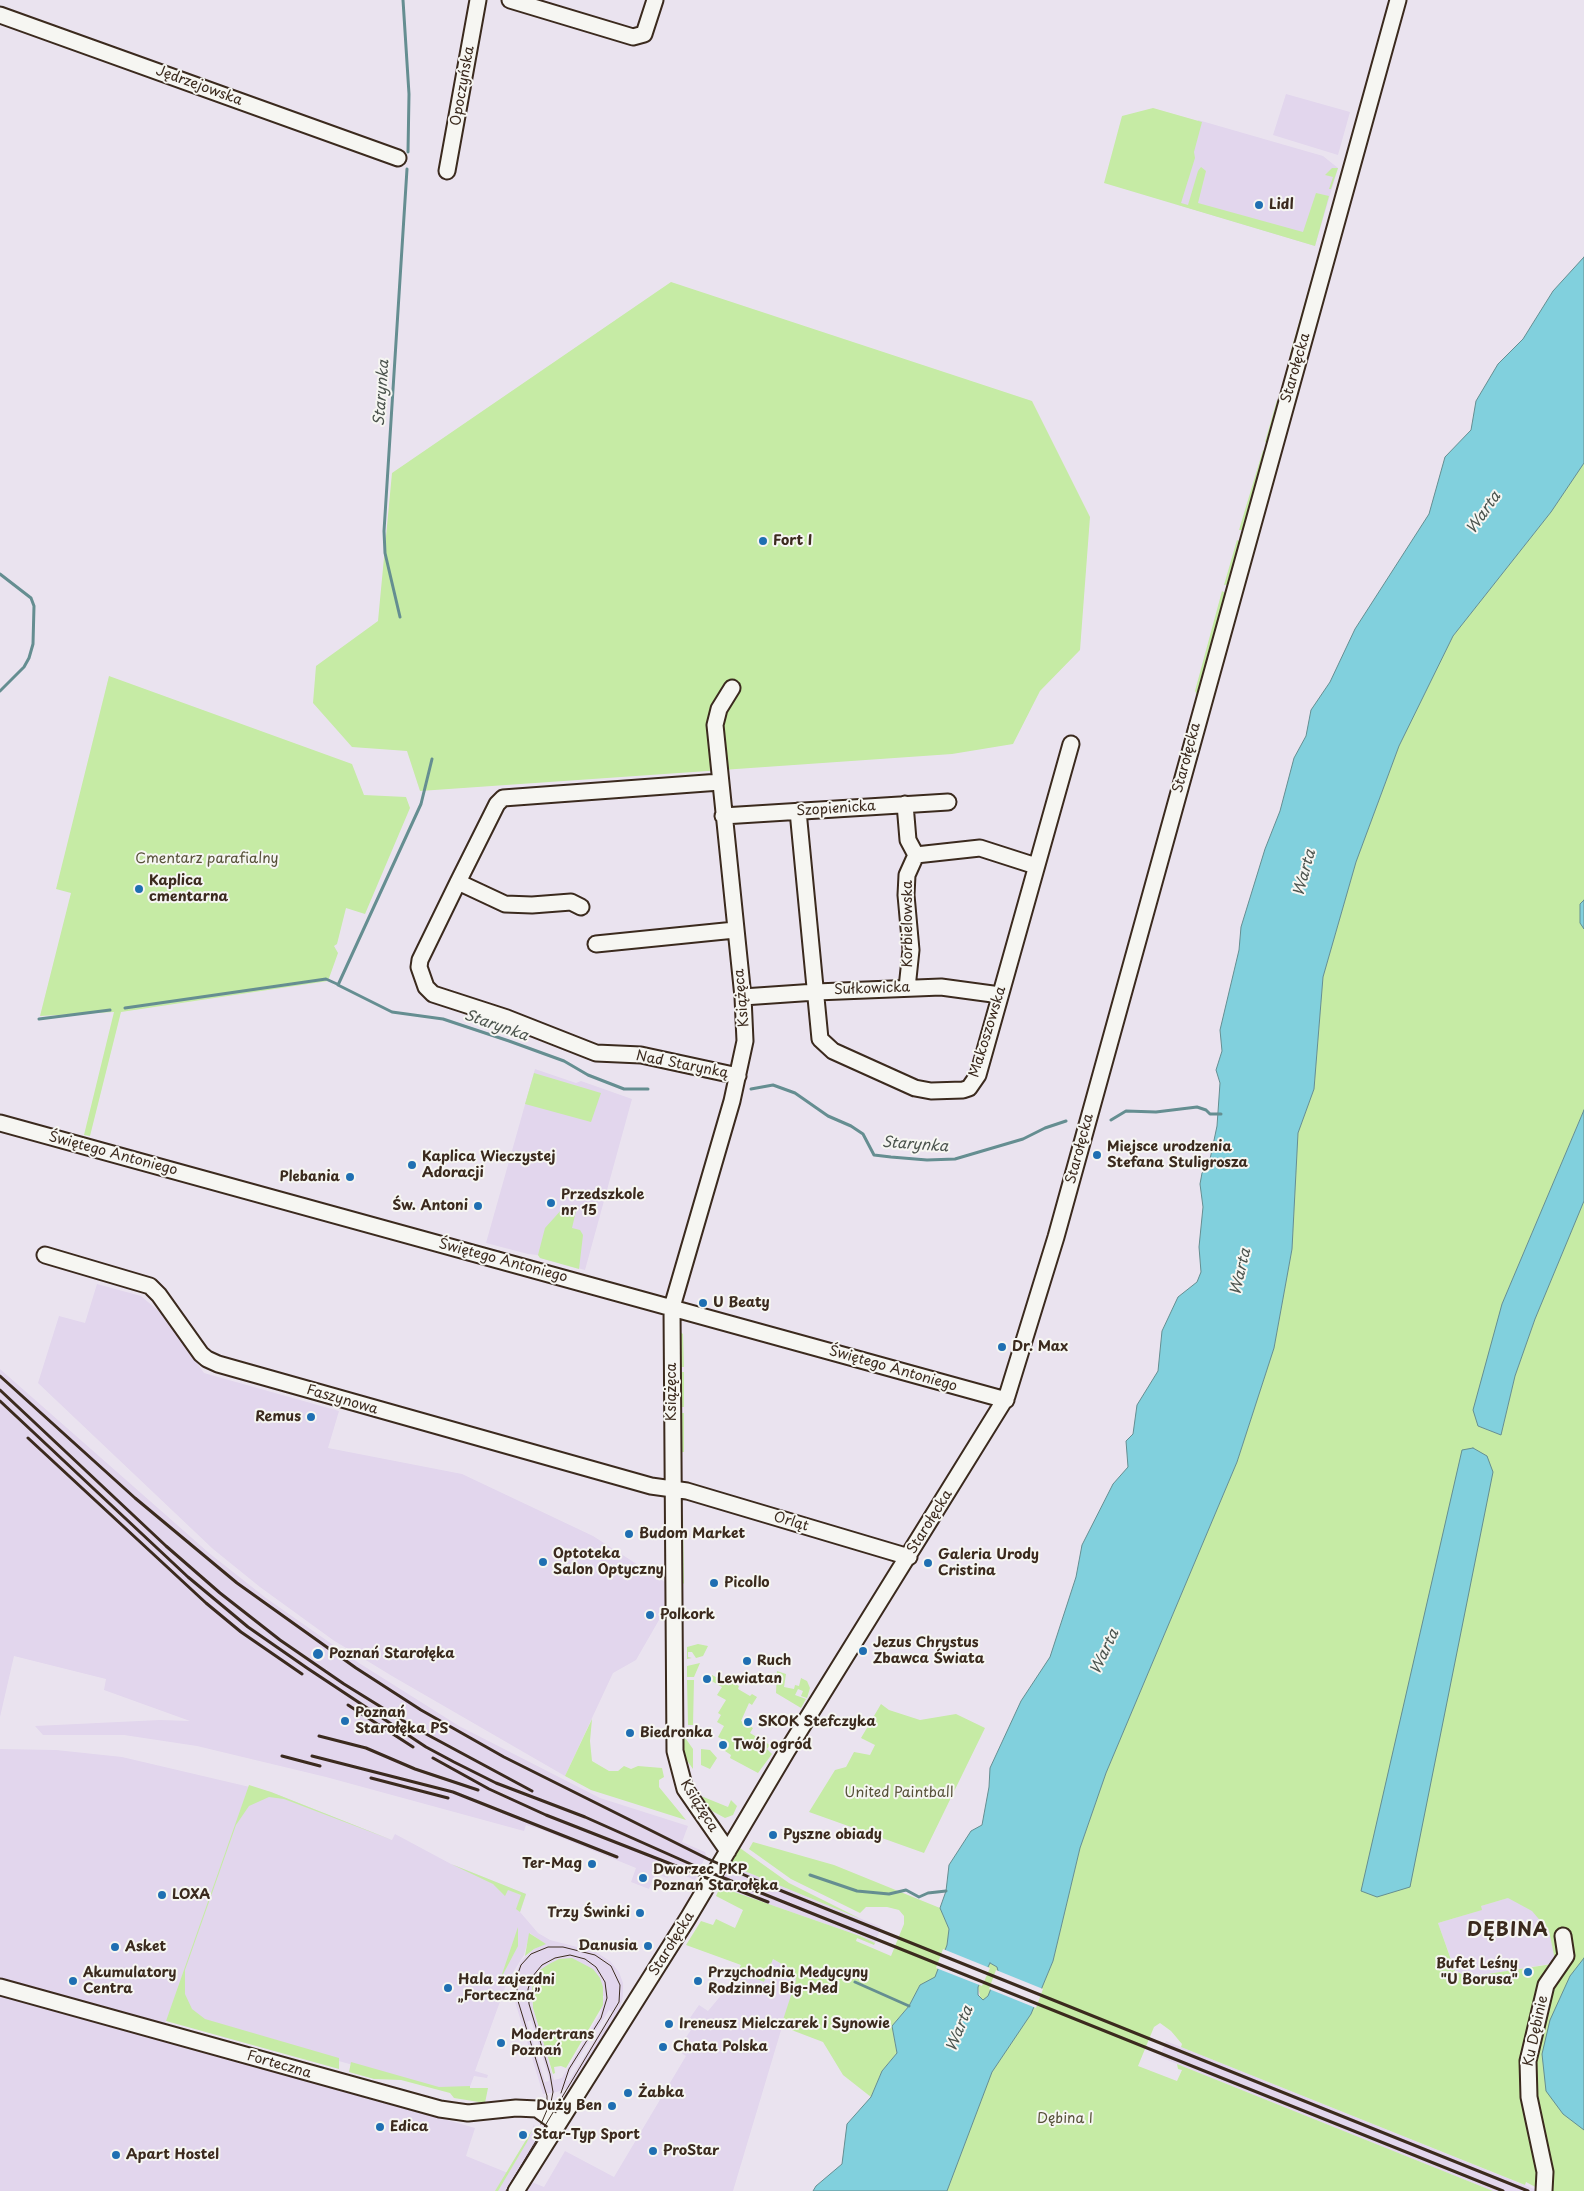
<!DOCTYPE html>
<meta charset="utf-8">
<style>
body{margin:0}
canvas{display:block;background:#eae3ef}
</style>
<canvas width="1584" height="2191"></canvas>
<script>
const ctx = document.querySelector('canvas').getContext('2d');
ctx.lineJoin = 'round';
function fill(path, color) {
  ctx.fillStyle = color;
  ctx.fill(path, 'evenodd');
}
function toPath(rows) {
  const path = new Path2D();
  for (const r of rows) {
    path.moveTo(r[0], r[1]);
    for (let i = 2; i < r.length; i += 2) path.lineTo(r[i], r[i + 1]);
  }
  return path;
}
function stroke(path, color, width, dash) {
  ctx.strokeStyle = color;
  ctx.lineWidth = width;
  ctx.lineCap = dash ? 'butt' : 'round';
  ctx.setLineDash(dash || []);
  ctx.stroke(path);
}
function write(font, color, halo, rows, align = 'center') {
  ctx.font = font + ' "Playpen Sans",sans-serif';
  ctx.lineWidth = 4;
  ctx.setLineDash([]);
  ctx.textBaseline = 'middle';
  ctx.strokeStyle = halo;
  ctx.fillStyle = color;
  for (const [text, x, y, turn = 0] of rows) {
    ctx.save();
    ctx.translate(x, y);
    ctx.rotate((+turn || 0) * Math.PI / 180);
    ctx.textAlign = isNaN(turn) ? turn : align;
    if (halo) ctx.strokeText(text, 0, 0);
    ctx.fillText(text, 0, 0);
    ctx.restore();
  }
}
const built = toPath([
 [1286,94,1350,112,1338,155,1273,135],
 [1198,120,1323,156,1338,168,1315,246,1175,204],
 [535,1069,576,1083,581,1081,632,1099,585,1270,540,1258,538,1255,528,1254,486,1243],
 [97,1284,141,1296,162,1314,204,1373,339,1411,328,1448,462,1474,593,1536,671,1586,663,1613,636,1660,613,1673,565,1776,392,1676,333,1640,260,1587,213,1549,38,1383,59,1316,85,1323],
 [0,1369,209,1553,266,1598,359,1663,459,1726,600,1798,688,1826,682,1842,705,1852,706,1855,695,1880,671,1870,668,1878,655,1874,649,1889,631,1882,636,1868,540,1829,526,1825,524,1831,326,1777,197,1746,124,1735,43,1735,35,1726,160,1720,190,1721,104,1690,106,1679,14,1656,0,1717],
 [0,1749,56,1750,122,1757,271,1792,392,1840,395,1834,451,1864,526,1894,520,1912,538,1933,550,1940,596,1952,610,1961,619,1972,623,1983,623,1996,620,2008,570,2087,557,2092,543,2094,513,1995,513,1980,521,1961,534,1949,545,1944,530,1933,524,1955,507,1982,475,2071,488,2075,487,2078,474,2076,466,2097,169,2013,160,2038,475,2128,466,2156,508,2173,530,2136,534,2124,538,2142,517,2176,544,2187,565,2151,614,2177,686,2056,677,2050,691,2030,685,2025,699,2005,708,2011,733,1981,738,1971,764,1982,773,1959,794,1971,796,1980,733,2191,0,2191],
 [531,1992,604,1996,600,2014,562,2078,554,2080,533,2008],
 [609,2010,612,2012,569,2081,566,2080,572,2068],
 [531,2020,548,2075,549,2081,545,2082,527,2022],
 [730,1865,881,1927,875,1943,860,1936,720,1887],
 [1511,1897,1546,1917,1556,1963,1468,1977,1455,1970,1438,1923,1481,1910,1481,1906],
 [1166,2041,1539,2191,1493,2191,1160,2057]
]);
const green = toPath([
 [1153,108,1202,122,1194,152,1195,158,1181,203,1188,205,1198,171,1201,167,1206,171,1198,203,1303,232,1316,193,1329,196,1315,246,1104,183,1122,116],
 [1332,168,1338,168,1331,189,1329,189,1333,177,1325,175],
 [1342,172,1344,173,1294,353,1290,354],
 [671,282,1032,401,1090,517,1080,650,1040,691,1013,744,952,754,420,791,407,751,352,747,313,703,316,666,378,621,392,473],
 [1277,400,1280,402,1269,441,1265,442],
 [1263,450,1266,453,1245,530,1239,530],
 [1584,463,1584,1110,1502,1304,1478,1426,1501,1435,1515,1376,1535,1319,1584,1201,1584,2191,1543,2191,1526,2182,1525,2185,1181,2047,1182,2044,1171,2031,1160,2023,1154,2027,1138,2066,1177,2081,1182,2070,1178,2069,1177,2064,1493,2191,947,2191,992,2072,1031,2014,1053,1961,1080,1848,1106,1773,1237,1462,1274,1348,1292,1249,1298,1133,1314,1089,1323,977,1356,862,1399,746,1453,636,1551,512],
 [1508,1898,1532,1911,1549,1931,1555,1960,1552,1964,1468,1977,1455,1971,1438,1923,1482,1910,1481,1906],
 [1237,540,1241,542,1230,584,1224,585],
 [1222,591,1227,594,1198,696,1195,691],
 [109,676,352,764,364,795,406,797,410,808,365,914,346,908,337,944,334,946,338,953,328,981,121,1012,90,1136,84,1135,114,1012,40,1016,71,893,56,889],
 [534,1073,601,1093,591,1122,525,1104],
 [563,1208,576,1211,572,1228,580,1230,583,1235,579,1269,540,1258,538,1255,545,1228],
 [679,1331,683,1334,684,1367,680,1367],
 [680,1372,684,1372,684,1407,680,1407],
 [680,1413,684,1413,684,1452,680,1452],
 [680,1515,683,1515,684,1583,680,1587],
 [698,1644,708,1646,703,1656,696,1658,692,1652,688,1652,688,1657,692,1658,687,1659,687,1647],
 [700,1663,694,1677,687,1677,687,1666],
 [777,1671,786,1674,784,1687,794,1689,795,1685,799,1686,801,1678,807,1681,810,1688,807,1698,801,1696,803,1691,798,1689,795,1695,806,1699,801,1708,776,1693],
 [712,1675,729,1684,731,1681,739,1686,738,1689,750,1696,752,1694,757,1697,752,1705,749,1703,741,1721,753,1728,750,1733,770,1745,767,1749,772,1754,758,1773,730,1758,731,1755,725,1751,729,1743,718,1737,724,1726,717,1722,721,1715,718,1713,726,1700,717,1695,722,1687,710,1680],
 [687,1680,694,1680,693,1725,688,1725],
 [881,1704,889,1710,920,1720,956,1714,985,1728,924,1853,809,1812,835,1770,846,1767,854,1752,870,1755,875,1745,861,1738],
 [592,1719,590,1741,592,1761,609,1771,618,1771,624,1766,631,1769,638,1766,662,1768,664,1777,659,1780,659,1787,686,1820,591,1790,565,1776],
 [679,1739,686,1739,693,1749,693,1769,683,1755],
 [701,1749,710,1750,717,1758,710,1769,701,1765],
 [249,1785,271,1792,392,1840,284,1799,269,1797,249,1806,236,1825,185,1970,185,1994,192,2009,205,2019,339,2058,339,2069,166,2021],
 [701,1796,728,1807,731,1800,737,1806,733,1815,725,1818,712,1811],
 [753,1842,834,1865,940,1908,949,1929,947,1945,935,1978,920,1985,909,2006,892,2026,897,2053,882,2071,871,2097,843,2075,823,2042,781,2026,796,1980,794,1971,773,1959,764,1982,738,1971,741,1965,686,1945,701,1921,713,1925,716,1919,735,1928,743,1910,716,1896,720,1887,860,1936,875,1943,874,1945,857,1938,856,1941,891,1956,904,1924,904,1916,899,1910,887,1907,866,1907,860,1913,791,1879,749,1849],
 [740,1848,789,1883,861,1919,730,1865],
 [451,1864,526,1894,520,1912,516,1909,521,1895,508,1890,505,1896,493,1884],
 [518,1927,518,1946,500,1980],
 [529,1933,546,1944,534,1949,525,1956],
 [572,1958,593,1969,600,1978,603,1987,603,2005,566,2068,561,2066,554,2067,555,2073,553,2074,533,2008,532,1984,540,1970,549,1964,559,1959],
 [990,1963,997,1967,998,1971,988,1996,985,2000,981,2000,978,1987],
 [166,2024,337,2072,335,2074,168,2028],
 [351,2062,439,2087,470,2086,470,2088,488,2088,485,2103,454,2098,450,2093,401,2080,374,2079,349,2072],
 [532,2130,527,2142,498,2191,495,2191]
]);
const water = toPath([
 [1584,257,1584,463,1551,512,1453,636,1399,746,1356,862,1323,977,1314,1089,1298,1133,1292,1249,1274,1348,1237,1462,1106,1773,1080,1848,1053,1961,1031,2014,992,2072,947,2191,813,2191,816,2186,842,2164,847,2124,871,2097,882,2071,897,2053,892,2026,909,2006,920,1985,935,1977,947,1945,949,1929,940,1908,946,1891,949,1865,971,1831,982,1825,989,1787,990,1768,1021,1701,1050,1657,1076,1577,1082,1545,1113,1484,1128,1467,1126,1441,1133,1434,1137,1405,1158,1371,1162,1331,1178,1297,1197,1282,1201,1272,1199,1247,1203,1207,1200,1184,1202,1173,1209,1164,1217,1126,1220,1083,1216,1070,1222,1051,1220,1030,1239,950,1241,927,1265,849,1280,811,1294,758,1306,736,1311,710,1330,682,1355,629,1429,514,1445,457,1471,430,1476,401,1498,364,1523,339,1553,291,1584,257],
 [990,1963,997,1967,998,1971,988,1996,983,2000,978,1995,978,1987,990,1963],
 [1584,900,1584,929,1580,923,1580,904,1584,900],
 [1584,1110,1584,1201,1535,1319,1515,1376,1501,1435,1478,1426,1473,1410,1502,1304,1584,1110],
 [1473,1448,1487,1456,1493,1472,1410,1887,1377,1897,1361,1891,1462,1450,1473,1448],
 [1584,1958,1584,2130,1563,2114,1546,2091,1542,2054,1550,2020,1570,1976,1584,1958]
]);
const pier = toPath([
 [943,1949,990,1968,982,1986,936,1968],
 [996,1970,1043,1989,1036,2008,989,1989]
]);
const stream = toPath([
 [403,0,409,94,408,152],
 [0,574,31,598,34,606,33,644,29,658,24,667,0,691],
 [400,617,385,553,384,531,407,169],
 [432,759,421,804,338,985,392,1012,443,1019,509,1041,564,1061,588,1075,624,1089,648,1089],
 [125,1008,326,979,337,984],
 [39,1019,110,1010],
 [751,1089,773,1085,795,1093,828,1116,851,1126,863,1134,874,1155,891,1157,927,1160,955,1159,1023,1139,1045,1128,1066,1121],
 [1111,1120,1126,1111,1156,1112,1197,1107,1206,1110,1210,1114,1221,1114],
 [810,1875,857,1891,889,1894,906,1890,919,1897,928,1893,946,1891],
 [855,1982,909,2006]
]);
const minor = toPath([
 [510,0,633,37,644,34,655,0],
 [0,15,398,158],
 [447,171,478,0],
 [720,782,503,798,497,804,458,882,420,960,419,967,426,987,433,994,507,1018,596,1053,641,1055,738,1076],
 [905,804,908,840,916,855],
 [798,811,820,1039,833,1051,915,1088,931,1091,963,1090,969,1088,978,1075,1071,744],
 [723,816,948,802],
 [916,855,980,848,1036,866],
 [458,882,505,904,532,905,571,902,581,907],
 [596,944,735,930],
 [907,988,911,950,906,895,907,875,916,855],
 [743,997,816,992,941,987,1000,995],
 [0,1123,1006,1400],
 [45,1255,150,1286,159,1295,201,1354,207,1359,218,1364,651,1486,687,1491,909,1557],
 [728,1851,685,1789,675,1751,672,1307,732,1101,745,1041,743,997,715,725,719,709,732,688],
 [0,1987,440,2109,468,2113,516,2108,537,2109,558,2124],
 [516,2191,688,1918,787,1751,1007,1396,1056,1237,1398,0],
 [1544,2191,1545,2172,1529,2097,1528,2061,1546,1985,1566,1956,1563,1936]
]);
const tram = toPath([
 [551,2102,553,2092,550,2074,529,2004,528,1989,532,1977,542,1965,555,1958,570,1955,585,1959,596,1967,605,1982,607,1998,601,2018,569,2069,561,2093],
 [506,2191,619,2002,620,1985,611,1966,595,1955,563,1947,548,1947,531,1954,521,1965,516,1979,518,2001,547,2096,547,2110,541,2124]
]);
const rail = toPath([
 [0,1376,135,1498,237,1583,356,1668,421,1710,504,1757,708,1859,767,1885,1528,2191],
 [0,1390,166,1546,220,1593,280,1640,344,1684,415,1728,532,1791],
 [0,1401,188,1577,248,1627,307,1668,426,1747,454,1762,496,1783,585,1817,704,1870,1503,2191],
 [28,1438,206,1603,241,1632,302,1674],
 [348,1705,413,1747],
 [319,1736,366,1748,415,1769,478,1790],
 [282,1756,320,1766],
 [312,1756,453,1792,617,1857],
 [433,1758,489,1789,546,1815,768,1902],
 [371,1778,448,1798]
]);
const markers = [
 [1259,205,5,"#1f6fb2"],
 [763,541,5,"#1f6fb2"],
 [139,889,5,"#1f6fb2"],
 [1097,1155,5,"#1f6fb2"],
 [412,1165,5,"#1f6fb2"],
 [350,1177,5,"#1f6fb2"],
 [551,1203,5,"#1f6fb2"],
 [478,1206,5,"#1f6fb2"],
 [703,1303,5,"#1f6fb2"],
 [1002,1347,5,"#1f6fb2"],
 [311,1417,5,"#1f6fb2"],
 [629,1534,5,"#1f6fb2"],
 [543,1562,5,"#1f6fb2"],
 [928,1563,5,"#1f6fb2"],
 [714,1583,5,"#1f6fb2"],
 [650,1615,5,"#1f6fb2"],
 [863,1651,5,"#1f6fb2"],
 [318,1654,6,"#1f6fb2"],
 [747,1661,5,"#1f6fb2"],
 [707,1679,5,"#1f6fb2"],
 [345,1721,5,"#1f6fb2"],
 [748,1722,5,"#1f6fb2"],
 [630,1733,5,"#1f6fb2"],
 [723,1745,5,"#1f6fb2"],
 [773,1835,5,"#1f6fb2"],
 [592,1864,5,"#1f6fb2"],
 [643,1878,5,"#1f6fb2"],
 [162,1895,5,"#1f6fb2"],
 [640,1913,5,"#1f6fb2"],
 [648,1946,5,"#1f6fb2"],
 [115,1947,5,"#1f6fb2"],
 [1528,1972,5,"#1f6fb2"],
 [73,1981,5,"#1f6fb2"],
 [698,1981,5,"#1f6fb2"],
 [448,1988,5,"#1f6fb2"],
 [669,2024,5,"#1f6fb2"],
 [501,2043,5,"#1f6fb2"],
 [663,2047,5,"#1f6fb2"],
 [628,2093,5,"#1f6fb2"],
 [612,2106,5,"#1f6fb2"],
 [380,2127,5,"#1f6fb2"],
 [523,2135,5,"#1f6fb2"],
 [653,2151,5,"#1f6fb2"],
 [116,2155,5,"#1f6fb2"]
];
const streetNames = [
 ["Jędrzejowska",199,86,20],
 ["Opoczyńska",463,86,-80],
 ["Starołęcka",1296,368,-74],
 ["Starołęcka",1187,758,-75],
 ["Szopienicka",836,809,-4],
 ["Korbielowska",908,924,-90],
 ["Sułkowicka",872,989,-2],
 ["Książęca",742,998,-95],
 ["Makoszowska",988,1032,-73],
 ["Nad Starynką",682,1065,11],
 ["Starołęcka",1080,1149,-75],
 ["Świętego Antoniego",113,1154,15],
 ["Świętego Antoniego",503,1261,15],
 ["Świętego Antoniego",893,1369,16],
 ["Książęca",672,1392,-90],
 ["Faszynowa",342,1400,16],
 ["Orląt",791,1522,17],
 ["Starołęcka",930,1522,-58],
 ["Książęca",699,1806,58],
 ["Starołęcka",672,1944,-58],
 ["Ku Dębinie",1536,2031,-78],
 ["Forteczna",279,2065,16]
];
const poiNames = [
 ["Lidl",1269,205],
 ["Fort I",773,541],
 ["Kaplica",149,881],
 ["cmentarna",149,897],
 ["Miejsce urodzenia",1107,1147],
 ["Stefana Stuligrosza",1107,1163],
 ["Kaplica Wieczystej",422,1157],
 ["Adoracji",422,1173],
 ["Plebania",340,1177,"right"],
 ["Przedszkole",561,1195],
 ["nr 15",561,1211],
 ["Św. Antoni",468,1206,"right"],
 ["U Beaty",713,1303],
 ["Dr. Max",1012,1347],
 ["Remus",301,1417,"right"],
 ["Budom Market",639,1534],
 ["Optoteka",553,1554],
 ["Salon Optyczny",553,1570],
 ["Galeria Urody",938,1555],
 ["Cristina",938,1571],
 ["Picollo",724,1583],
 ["Polkork",660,1615],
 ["Jezus Chrystus",873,1643],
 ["Zbawca Świata",873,1659],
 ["Poznań Starołęka",329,1654],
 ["Ruch",757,1661],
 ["Lewiatan",717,1679],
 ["Poznań",355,1713],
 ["Starołęka PS",355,1729],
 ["SKOK Stefczyka",758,1722],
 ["Biedronka",640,1733],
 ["Twój ogród",733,1745],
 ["Pyszne obiady",783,1835],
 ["Ter-Mag",582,1864,"right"],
 ["Dworzec PKP",653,1870],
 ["Poznań Starołęka",653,1886],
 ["LOXA",172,1895],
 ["Trzy Świnki",630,1913,"right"],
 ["Danusia",638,1946,"right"],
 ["Asket",125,1947],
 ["Bufet Leśny",1518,1964,"right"],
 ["\"U Borusa\"",1518,1980,"right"],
 ["Akumulatory",83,1973],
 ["Centra",83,1989],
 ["Przychodnia Medycyny",708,1973],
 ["Rodzinnej Big-Med",708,1989],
 ["Hala zajezdni",458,1980],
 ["„Forteczna”",458,1996],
 ["Ireneusz Mielczarek i Synowie",679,2024],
 ["Modertrans",511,2035],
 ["Poznań",511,2051],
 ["Chata Polska",673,2047],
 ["Żabka",638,2093],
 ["Duży Ben",602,2106,"right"],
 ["Edica",390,2127],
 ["Star-Typ Sport",533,2135],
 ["ProStar",663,2151],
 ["Apart Hostel",126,2155]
];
const parkNames = [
 ["Cmentarz parafialny",207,859],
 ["United Paintball",899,1793],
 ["Dębina I",1065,2119]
];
const waterNames = [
 ["Starynka",382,393,-86],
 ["Warta",1484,513,-55],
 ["Warta",1305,873,-75],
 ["Starynka",496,1026,19],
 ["Starynka",915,1145,4],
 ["Warta",1241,1272,-77],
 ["Warta",1105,1652,-65],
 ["Warta",960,2029,-68]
];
const districtNames = [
 ["DĘBINA",1508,1931]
];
fill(built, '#e2d6ed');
fill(green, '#c6eba5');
fill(water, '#81d0dd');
stroke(water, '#658e91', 1);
fill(pier, '#eae3ef');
stroke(stream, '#658e91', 3);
stroke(minor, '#3b2a1e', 19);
stroke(minor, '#f6f6f2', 15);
stroke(tram, '#3b2a1e', 1);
stroke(rail, '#3b2a1e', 3);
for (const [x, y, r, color] of markers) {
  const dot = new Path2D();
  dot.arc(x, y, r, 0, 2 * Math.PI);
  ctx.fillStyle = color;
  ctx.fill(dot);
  stroke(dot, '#f6f6f2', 2);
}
write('14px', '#3b2a1e', '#f6f6f2', streetNames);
write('bold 14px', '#3b2a1e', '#f6f6f2', poiNames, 'left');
write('14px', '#575139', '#f6f6f2', parkNames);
write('italic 15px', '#4c544e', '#f6f6f2', waterNames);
ctx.letterSpacing = '1px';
write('bold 19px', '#3b2a1e', '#f6f6f2', districtNames);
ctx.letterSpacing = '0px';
</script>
